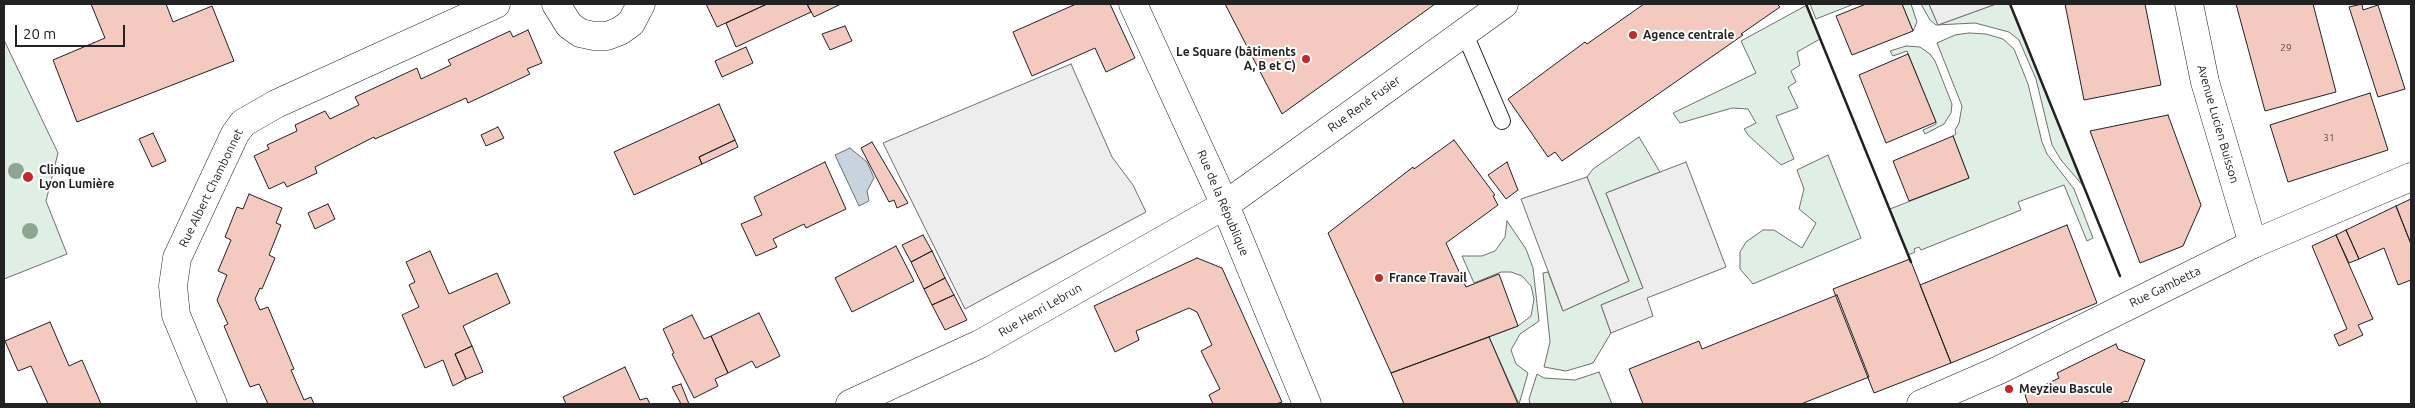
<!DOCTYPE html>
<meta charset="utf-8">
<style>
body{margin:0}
#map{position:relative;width:2415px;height:408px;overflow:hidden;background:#fff;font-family:Ubuntu,sans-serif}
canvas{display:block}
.frame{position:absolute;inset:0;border:5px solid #222;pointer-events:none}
.scale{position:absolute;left:15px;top:25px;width:110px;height:22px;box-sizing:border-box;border:2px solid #222;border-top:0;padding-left:6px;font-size:15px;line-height:18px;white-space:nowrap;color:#222;-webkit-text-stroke:4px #fff;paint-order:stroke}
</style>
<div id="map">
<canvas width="2415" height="408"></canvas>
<div class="frame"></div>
<div class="scale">20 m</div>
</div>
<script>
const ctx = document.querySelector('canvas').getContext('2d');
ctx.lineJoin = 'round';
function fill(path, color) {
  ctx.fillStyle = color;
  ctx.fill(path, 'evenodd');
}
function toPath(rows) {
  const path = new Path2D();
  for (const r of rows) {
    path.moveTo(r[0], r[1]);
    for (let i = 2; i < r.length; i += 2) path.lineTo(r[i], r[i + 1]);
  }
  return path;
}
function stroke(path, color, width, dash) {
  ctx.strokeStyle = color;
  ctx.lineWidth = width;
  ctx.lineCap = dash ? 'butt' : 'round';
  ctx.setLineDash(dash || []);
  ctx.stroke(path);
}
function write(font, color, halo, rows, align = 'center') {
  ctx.font = font + ' Ubuntu,sans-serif';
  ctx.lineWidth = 4;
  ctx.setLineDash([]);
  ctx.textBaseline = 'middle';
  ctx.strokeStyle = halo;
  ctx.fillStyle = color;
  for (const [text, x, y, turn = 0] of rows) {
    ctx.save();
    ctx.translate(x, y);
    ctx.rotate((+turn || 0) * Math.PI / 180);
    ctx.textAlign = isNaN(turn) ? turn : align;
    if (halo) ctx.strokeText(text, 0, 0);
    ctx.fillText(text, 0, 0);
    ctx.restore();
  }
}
const green = toPath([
 [1810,4,1854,4,1816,19,1810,4],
 [1902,4,1911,4,1917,22,1913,31,1902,4],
 [1921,4,1929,4,1938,25,1996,4,2010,4,2084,187,2061,160,2052,145,2036,79,2019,40,2009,32,1975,23,1936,25,1930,20,1921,4],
 [1807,5,1820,39,1797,52,1800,65,1791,71,1796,82,1788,87,1798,108,1776,116,1794,159,1781,165,1749,136,1744,129,1756,123,1748,109,1732,108,1680,123,1673,113,1756,73,1741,41,1807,5],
 [1969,33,1986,34,2003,39,2014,49,2028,84,2042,142,2047,154,2074,189,2093,238,2087,241,2064,185,2018,202,2021,210,1921,250,1919,247,1914,249,1915,252,1908,255,1890,209,1969,178,1953,136,1956,134,1955,130,1959,123,1962,106,1937,43,1955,35,1969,33],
 [4,40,58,153,46,201,67,254,4,279,4,40],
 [1906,46,1920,47,1930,54,1935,61,1952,104,1951,113,1944,124,1925,134,1923,130,1936,124,1936,122,1907,51,1893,56,1890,51,1906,46],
 [1639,137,1660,172,1606,193,1643,288,1601,305,1611,333,1593,363,1566,371,1544,367,1550,342,1543,273,1548,272,1563,311,1629,281,1587,177,1593,169,1639,137],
 [1828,155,1861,238,1753,284,1740,269,1740,252,1746,242,1763,230,1774,230,1802,248,1816,223,1799,209,1804,189,1797,170,1828,155],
 [1507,221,1526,249,1533,268,1539,321,1520,334,1511,350,1516,364,1528,373,1519,404,1489,337,1518,326,1531,316,1534,299,1531,286,1522,276,1511,272,1501,272,1474,283,1462,256,1482,256,1495,251,1505,237,1507,221],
 [1599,372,1612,404,1530,404,1529,399,1537,374,1544,378,1575,380,1599,372]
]);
const parking = toPath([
 [1929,4,1996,4,1938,25,1929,4],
 [1071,64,1112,157,1133,185,1146,212,965,309,883,143,1071,64],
 [1686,162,1726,267,1647,298,1653,316,1611,333,1601,305,1643,288,1606,193,1686,162],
 [1587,177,1629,281,1563,311,1521,199,1587,177]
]);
const water = toPath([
 [850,148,867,162,874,178,867,191,869,201,859,206,835,155,850,148]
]);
const building = toPath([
 [91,4,166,4,173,22,212,6,234,61,77,122,53,60,105,38,91,4],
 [706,4,767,4,717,27,706,4],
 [767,4,807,4,811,12,736,47,726,23,767,4],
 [807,4,841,4,814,17,807,4],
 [1076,4,1110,4,1135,58,1106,72,1095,48,1032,76,1013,32,1076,4],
 [1225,4,1435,4,1282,114,1225,4],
 [1644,4,1777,4,1780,7,1741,34,1743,35,1562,161,1555,152,1548,157,1508,99,1585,42,1587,44,1644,4],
 [1866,4,1902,4,1913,31,1852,55,1836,16,1866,4],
 [2065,4,2145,4,2161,85,2084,100,2065,4],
 [2236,4,2313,4,2336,92,2265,111,2236,4],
 [2362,4,2363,10,2378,5,2405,89,2378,97,2349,7,2362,4],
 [845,26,852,41,830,50,822,34,845,26],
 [528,30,542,63,527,69,530,74,468,103,466,98,375,139,374,137,315,167,317,173,287,187,284,182,269,189,254,156,269,149,267,145,297,131,295,125,325,111,330,119,359,105,355,97,417,68,421,79,451,65,448,60,510,31,513,37,528,30],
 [746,47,753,63,722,77,715,61,746,47],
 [1908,54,1936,122,1886,143,1859,75,1908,54],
 [2370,93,2388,150,2288,182,2270,125,2370,93],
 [719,104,735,140,699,157,702,164,634,195,614,152,719,104],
 [2168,115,2201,205,2183,246,2140,263,2090,131,2168,115],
 [498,127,504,138,486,146,481,135,498,127],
 [153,133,166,161,152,167,139,139,153,133],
 [1953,136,1969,178,1909,201,1893,161,1953,136],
 [735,140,738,147,702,164,699,157,735,140],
 [1454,140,1495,195,1493,196,1498,205,1446,243,1466,287,1499,274,1518,326,1391,373,1328,233,1413,167,1414,169,1454,140],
 [872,142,908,203,897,208,894,200,889,202,861,148,872,142],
 [825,162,846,209,806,228,804,224,773,239,777,247,756,256,741,224,762,215,754,197,825,162],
 [1507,162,1518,190,1506,199,1488,175,1507,162],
 [249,194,282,208,276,223,281,225,269,255,275,258,262,289,260,288,255,299,260,310,268,307,294,369,291,370,304,400,311,397,314,404,268,404,259,384,250,387,224,326,228,324,217,300,227,275,218,271,231,240,225,237,237,207,243,209,249,194],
 [2411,199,2411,244,2396,206,2411,199],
 [328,204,335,219,315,229,308,213,328,204],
 [2396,206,2411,244,2411,280,2398,285,2384,248,2359,259,2346,230,2396,206],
 [2067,225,2097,303,1951,363,1920,285,2067,225],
 [2346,230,2359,259,2349,263,2336,235,2346,230],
 [923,235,932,251,911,262,902,245,923,235],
 [2336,235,2373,319,2358,325,2363,335,2339,346,2334,335,2347,329,2312,246,2336,235],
 [896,246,914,281,852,312,835,278,896,246],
 [430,251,449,294,497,273,510,303,463,326,472,346,455,354,466,379,453,386,443,360,425,368,402,315,419,307,409,285,415,282,406,262,430,251],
 [932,251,945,278,924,289,911,262,932,251],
 [1197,258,1222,268,1282,402,1276,404,1213,404,1209,395,1220,389,1201,351,1212,345,1197,312,1189,308,1136,331,1139,340,1115,352,1094,306,1197,258],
 [1910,259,1951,363,1874,393,1833,289,1910,259],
 [945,278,954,295,932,305,924,289,945,278],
 [954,295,967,320,945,330,932,305,954,295],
 [1837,295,1869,377,1801,404,1643,404,1629,369,1699,341,1702,349,1837,295],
 [759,313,780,356,756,368,752,361,728,373,711,336,759,313],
 [692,315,704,339,711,336,728,373,715,379,718,386,694,398,672,354,674,353,663,329,692,315],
 [50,322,69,366,82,360,101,404,48,404,31,366,18,371,5,341,50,322],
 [1489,337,1518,404,1404,404,1391,373,1489,337],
 [2116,344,2118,349,2145,360,2128,402,2125,401,2119,404,2028,404,2025,395,2059,378,2057,373,2116,344],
 [472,346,483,372,466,379,455,354,472,346],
 [625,367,640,400,647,398,650,404,566,404,563,397,625,367],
 [681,384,689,404,681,404,672,387,681,384]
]);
const lane = toPath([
 [1464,32,1502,121]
]);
const street = toPath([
 [556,4,569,25,580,33,594,36,607,36,620,31,631,23,641,4],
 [2189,4,2205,82,2253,244],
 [213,404,176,315,173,286,177,258,235,134,243,123,276,104,496,4],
 [850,404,980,344,1225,205,1504,4]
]);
const secondary = toPath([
 [1133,4,1225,205,1307,404],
 [1921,404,1999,370,2253,244,2411,177]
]);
const wall = toPath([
 [1806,4,1911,262],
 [2010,4,2120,276]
]);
const trees = [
 [16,171],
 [30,231]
];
const markers = [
 [1633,35,5,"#c62828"],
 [1306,59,5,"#c62828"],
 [28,177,6,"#c62828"],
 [1379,278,5,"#c62828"],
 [2009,389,5,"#c62828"]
];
const numberNames = [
 ["29",2286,48],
 ["31",2329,138]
];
const poiNames = [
 ["Agence centrale",1643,35],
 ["Le Square (bâtiments",1296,52,"right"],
 ["A, B et C)",1296,66,"right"],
 ["Clinique",39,170],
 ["Lyon Lumière",39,184],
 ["France Travail",1389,278],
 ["Meyzieu Bascule",2019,389]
];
const streetNames = [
 ["Rue René Fusier",1364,104,-36],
 ["Avenue Lucien Buisson",2218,124,74],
 ["Rue Albert Chambonnet",211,188,-64],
 ["Rue de la République",1223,203,67],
 ["Rue Gambetta",2165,287,-26],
 ["Rue Henri Lebrun",1040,310,-30]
];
fill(green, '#e0efe3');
stroke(green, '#6f6f6f', 1);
fill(parking, '#ededed');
stroke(parking, '#6f6f6f', 1);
fill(water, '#c7d3dd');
stroke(water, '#6f6f6f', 1);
fill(building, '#f3c9c0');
stroke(building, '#222', 1);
stroke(lane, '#222', 18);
stroke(street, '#222', 29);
stroke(secondary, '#222', 29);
stroke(lane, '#fff', 16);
stroke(street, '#fff', 28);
stroke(secondary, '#fff', 28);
stroke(wall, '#222', 2.5);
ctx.fillStyle = '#8da692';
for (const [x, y] of trees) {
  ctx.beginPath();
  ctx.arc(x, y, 8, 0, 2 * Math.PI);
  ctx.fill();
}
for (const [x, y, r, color] of markers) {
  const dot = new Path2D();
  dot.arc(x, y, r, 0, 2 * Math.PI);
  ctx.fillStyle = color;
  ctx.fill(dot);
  stroke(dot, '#fff', 2);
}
write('10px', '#564c4a', null, numberNames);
write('bold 12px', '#222', '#fff', poiNames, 'left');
write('12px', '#222', '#fff', streetNames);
</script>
